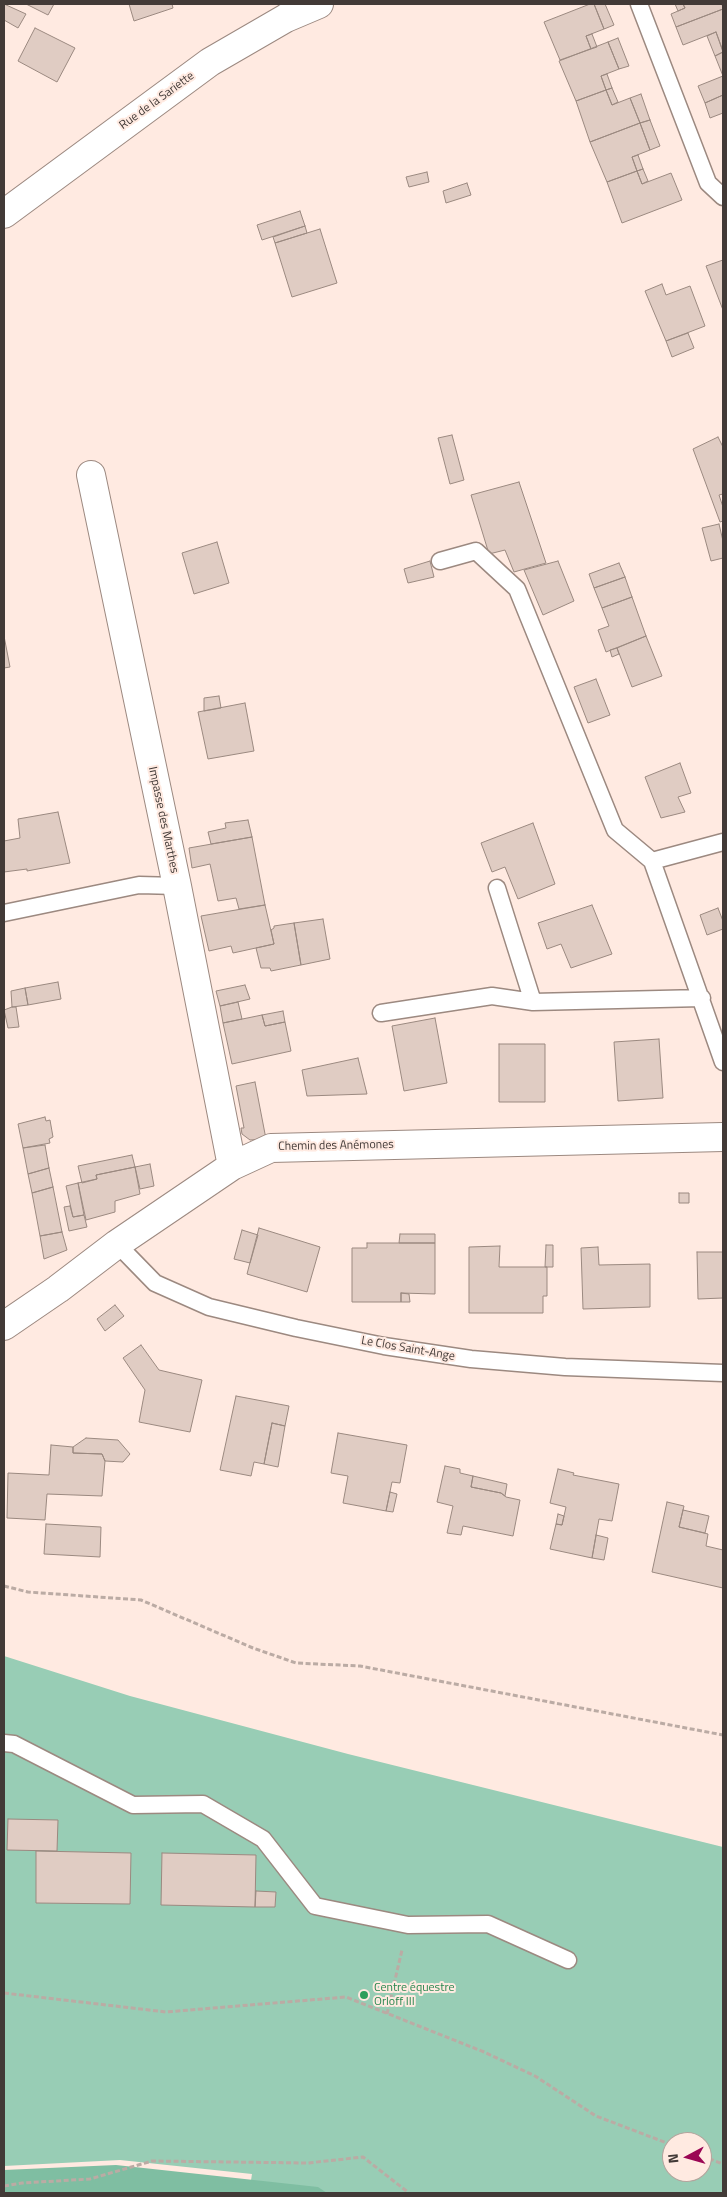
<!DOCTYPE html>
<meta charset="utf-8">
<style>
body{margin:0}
#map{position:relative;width:727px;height:2197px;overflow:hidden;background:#ffeae1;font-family:"Titillium Web",sans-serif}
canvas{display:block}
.frame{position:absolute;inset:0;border:5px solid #423a37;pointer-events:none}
.north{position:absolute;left:662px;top:2132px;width:50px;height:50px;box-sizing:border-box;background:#ffeae1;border:1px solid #b3a49d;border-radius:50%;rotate:264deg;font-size:14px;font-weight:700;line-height:20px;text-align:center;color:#423a37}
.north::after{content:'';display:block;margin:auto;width:18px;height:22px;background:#9b0654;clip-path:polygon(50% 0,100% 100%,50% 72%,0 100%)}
</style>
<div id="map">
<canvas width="727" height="2197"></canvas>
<div class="frame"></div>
<div class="north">N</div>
</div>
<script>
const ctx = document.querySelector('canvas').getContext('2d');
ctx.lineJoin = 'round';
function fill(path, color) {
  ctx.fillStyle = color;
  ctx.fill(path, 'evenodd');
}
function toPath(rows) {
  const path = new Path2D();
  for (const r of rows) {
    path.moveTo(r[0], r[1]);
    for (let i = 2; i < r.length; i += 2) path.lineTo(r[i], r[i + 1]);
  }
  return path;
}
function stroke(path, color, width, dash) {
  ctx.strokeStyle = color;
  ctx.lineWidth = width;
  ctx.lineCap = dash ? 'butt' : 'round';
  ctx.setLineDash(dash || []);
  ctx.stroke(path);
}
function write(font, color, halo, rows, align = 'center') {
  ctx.font = font + ' "Titillium Web",sans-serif';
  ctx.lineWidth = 4;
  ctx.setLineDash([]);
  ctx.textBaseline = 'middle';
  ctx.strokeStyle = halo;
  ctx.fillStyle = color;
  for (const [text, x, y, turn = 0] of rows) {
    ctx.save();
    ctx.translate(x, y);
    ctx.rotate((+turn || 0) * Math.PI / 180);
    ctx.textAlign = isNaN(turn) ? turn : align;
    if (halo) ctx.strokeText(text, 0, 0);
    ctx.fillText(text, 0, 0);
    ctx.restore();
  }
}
const green = toPath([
 [4,1656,130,1696,348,1754,723,1847,723,2193,249,2193,252,2174,120,2160,4,2166],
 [672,2142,702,2142,702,2172,672,2172]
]);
const forest = toPath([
 [116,2165,318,2187,327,2193,4,2193,4,2170]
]);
const building = toPath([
 [4,4,26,14,18,28,4,20,4,4],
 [26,4,54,4,48,15,26,4],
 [129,4,172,4,173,8,134,21,129,4],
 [590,4,594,4,604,29,586,36,591,49,560,60,544,22,590,4],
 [594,4,605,4,614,25,604,29,594,4],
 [675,4,683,4,685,8,678,11,675,4],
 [683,4,722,4,723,9,676,27,671,14,685,8,683,4],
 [723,9,723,51,716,32,683,45,676,27,723,9],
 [35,28,75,48,57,82,18,61,35,28],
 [716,32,723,52,715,56,707,36,716,32],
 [592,34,597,47,591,49,586,36,592,34],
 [618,38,629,66,619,69,608,42,618,38],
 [608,42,619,69,601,76,606,90,576,101,559,61,608,42],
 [723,52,723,76,715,56,723,52],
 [607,74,612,88,606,90,601,76,607,74],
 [723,76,723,95,705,103,698,86,723,76],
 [612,88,618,102,612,105,606,90,612,88],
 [606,90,612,105,630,98,640,123,590,142,576,101,606,90],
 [641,94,650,120,640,123,630,98,641,94],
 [723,95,723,113,710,118,705,103,723,95],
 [650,120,660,146,650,150,640,123,650,120],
 [640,123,650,150,632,157,637,171,607,182,590,142,640,123],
 [638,155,643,169,637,171,632,157,638,155],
 [643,169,648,181,642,184,637,171,643,169],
 [637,171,642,184,671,173,682,200,622,223,607,182,637,171],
 [427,172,429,182,409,187,406,177,427,172],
 [467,183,471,195,446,203,443,191,467,183],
 [300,211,305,226,262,240,257,225,300,211],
 [305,226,307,233,275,243,273,237,305,226],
 [320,229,337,283,292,297,275,243,320,229],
 [723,260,723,310,706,266,723,260],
 [662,284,666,295,690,286,705,326,666,341,645,291,662,284],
 [688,333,694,348,672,357,666,341,688,333],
 [452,435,464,480,450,484,438,438,452,435],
 [718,437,723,447,723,494,719,495,723,507,723,521,720,522,693,449,718,437],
 [519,482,546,563,514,572,505,550,489,554,471,495,519,482],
 [719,524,723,541,723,558,711,561,702,528,719,524],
 [217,542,229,583,194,594,182,553,217,542],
 [430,561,434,577,408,583,404,569,430,561],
 [558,561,574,601,543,615,524,570,558,561],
 [619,563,625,577,594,588,589,574,619,563],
 [625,577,632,597,602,608,594,588,625,577],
 [632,597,646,636,606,652,598,630,609,626,602,608,632,597],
 [4,636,10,667,4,668,4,636],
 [646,636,662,676,632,687,617,648,646,636],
 [617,648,619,654,612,657,610,650,617,648],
 [596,679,610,715,588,723,574,687,596,679],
 [219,696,221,708,204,711,204,698,219,696],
 [245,703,254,751,208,759,198,712,245,703],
 [680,763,691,793,678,797,685,812,661,818,645,777,680,763],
 [58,812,70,863,27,871,27,869,4,872,4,841,20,838,18,819,58,812],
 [248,820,252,837,211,844,208,832,226,828,225,823,248,820],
 [533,823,555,884,518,899,505,867,492,872,481,843,533,823],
 [252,837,265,905,239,909,236,898,218,901,210,864,192,868,189,848,252,837],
 [265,905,274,944,233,953,231,946,209,951,201,916,265,905],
 [592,905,612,954,571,968,561,944,547,949,538,923,592,905],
 [718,908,723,921,723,929,707,935,700,915,718,908],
 [323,919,330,959,301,965,294,923,323,919],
 [294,923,301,965,271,971,270,968,261,968,256,948,274,944,271,930,274,928,274,926,294,923],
 [58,982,61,999,28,1005,25,988,58,982],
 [245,985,250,999,220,1006,216,991,245,985],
 [25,988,28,1005,12,1007,11,991,25,988],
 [238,1002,242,1019,223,1023,220,1006,238,1002],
 [12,1007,16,1007,19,1027,8,1028,4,1010,12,1007],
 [283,1011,285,1022,265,1026,262,1015,283,1011],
 [262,1015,265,1026,285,1022,291,1051,232,1064,223,1023,262,1015],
 [435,1018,447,1083,404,1091,392,1026,435,1018],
 [659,1039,663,1098,618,1101,614,1042,659,1039],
 [499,1044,545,1044,545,1102,499,1102,499,1044],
 [358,1058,367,1094,307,1096,302,1070,358,1058],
 [255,1082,266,1139,250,1140,242,1134,241,1128,244,1128,236,1086,255,1082],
 [45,1117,46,1121,50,1120,53,1137,49,1139,50,1143,23,1148,18,1124,45,1117],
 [45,1145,49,1168,28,1174,23,1148,45,1145],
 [132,1155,135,1167,96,1175,97,1179,82,1183,78,1166,132,1155],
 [150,1164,154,1186,140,1189,135,1167,150,1164],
 [135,1167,140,1194,115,1201,115,1212,86,1220,78,1183,97,1179,96,1175,135,1167],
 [49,1168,53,1187,32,1193,28,1174,49,1168],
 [78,1183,84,1215,73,1217,66,1186,78,1183],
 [53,1187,62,1232,40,1236,32,1193,53,1187],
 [679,1193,689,1193,689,1203,679,1203,679,1193],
 [70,1206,73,1217,84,1215,87,1227,69,1231,64,1207,70,1206],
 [259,1228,320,1247,307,1292,247,1274,259,1228],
 [242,1230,258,1235,250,1263,234,1259,242,1230],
 [62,1232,67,1250,44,1259,40,1236,62,1232],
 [400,1234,435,1234,435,1243,399,1243,400,1234],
 [367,1243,435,1243,435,1294,401,1293,401,1302,352,1302,352,1248,367,1248,367,1243],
 [546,1245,553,1245,553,1267,545,1267,546,1245],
 [500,1246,499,1267,547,1267,547,1296,543,1296,543,1313,469,1313,469,1247,500,1246],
 [598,1247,599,1265,650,1264,650,1307,583,1309,581,1248,598,1247],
 [697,1252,723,1252,723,1298,698,1299,697,1252],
 [401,1293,409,1294,410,1302,401,1302,401,1293],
 [115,1305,124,1316,105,1331,97,1319,115,1305],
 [141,1345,159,1370,202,1380,190,1432,139,1422,145,1390,123,1358,141,1345],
 [236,1396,289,1406,285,1426,272,1423,264,1464,254,1462,251,1476,220,1470,236,1396],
 [272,1423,285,1426,278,1467,264,1464,272,1423],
 [338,1433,407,1445,400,1483,392,1482,386,1511,343,1503,348,1476,331,1473,338,1433],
 [86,1438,118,1440,130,1454,123,1462,105,1461,102,1454,73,1453,73,1447,86,1438],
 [51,1445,73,1447,73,1453,102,1454,105,1461,102,1496,47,1494,45,1520,7,1518,8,1473,49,1475,51,1445],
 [445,1466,460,1469,460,1473,473,1476,471,1487,501,1493,506,1497,520,1500,513,1536,463,1526,461,1535,447,1533,453,1506,437,1502,445,1466],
 [558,1469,574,1473,573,1475,619,1484,612,1521,599,1519,592,1558,550,1549,556,1524,562,1525,566,1507,550,1503,558,1469],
 [473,1476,507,1484,505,1496,501,1493,471,1487,473,1476],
 [390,1492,397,1494,393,1512,386,1511,390,1492],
 [667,1502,684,1506,679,1527,708,1534,706,1546,723,1550,723,1588,652,1572,667,1502],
 [683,1510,709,1516,705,1533,679,1527,683,1510],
 [558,1514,564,1516,562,1525,556,1524,558,1514],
 [46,1524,101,1527,100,1557,44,1554,46,1524],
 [596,1535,608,1538,604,1560,592,1558,596,1535],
 [8,1819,58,1820,57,1851,7,1850,8,1819],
 [36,1851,131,1853,130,1904,36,1903,36,1851],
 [162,1853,256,1855,255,1907,161,1905,162,1853],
 [256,1891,276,1892,275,1907,255,1907,256,1891]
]);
const path = toPath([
 [4,1586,28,1592,141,1600,253,1648,296,1663,360,1666,723,1735],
 [4,1993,166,2012,346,1997,484,2052,535,2076,596,2116,672,2145],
 [387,2014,402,1950],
 [702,2156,723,2164],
 [4,2186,22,2183,90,2179,152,2161,308,2163,363,2157,409,2193]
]);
const lane = toPath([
 [639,4,708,183,723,197],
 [440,561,476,551,517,589,615,830,652,861,723,1062],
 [652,861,723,842],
 [497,888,533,1002],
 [4,913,139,885,177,886],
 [381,1013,492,996,533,1002,702,998],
 [117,1244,155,1283,209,1307,296,1328,384,1346,471,1359,565,1367,723,1373],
 [4,1743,14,1744,133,1805,203,1804,263,1839,315,1906,408,1925,488,1924,568,1960]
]);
const street = toPath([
 [4,214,210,62,286,18,319,4],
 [91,475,177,886,232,1166],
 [4,1326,58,1289,117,1244,232,1166,271,1148,723,1137]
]);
const markers = [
 [364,1995,5,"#2e9e5b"]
];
const streetNames = [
 ["Rue de la Sariette",157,101,-36],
 ["Impasse des Marthes",163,820,78],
 ["Chemin des Anémones",336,1146,-1],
 ["Le Clos Saint-Ange",408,1349,10]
];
const leisureNames = [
 ["Centre équestre",374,1988],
 ["Orloff III",374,2002]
];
fill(green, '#98cdb5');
fill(forest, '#7fbea2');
fill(building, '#e0ccc3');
stroke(building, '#9b8980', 1);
stroke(lane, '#9c8980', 19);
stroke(street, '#9c8980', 30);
stroke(path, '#bbaba4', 3, [5, 2.5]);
stroke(lane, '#fff', 16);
stroke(street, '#fff', 28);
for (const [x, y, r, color] of markers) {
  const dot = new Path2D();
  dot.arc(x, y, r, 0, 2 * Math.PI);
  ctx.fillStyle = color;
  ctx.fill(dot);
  stroke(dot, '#ffeae1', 2);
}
write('12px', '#423a37', '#ffeae1', streetNames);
write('12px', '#27864d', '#ffeae1', leisureNames, 'left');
</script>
